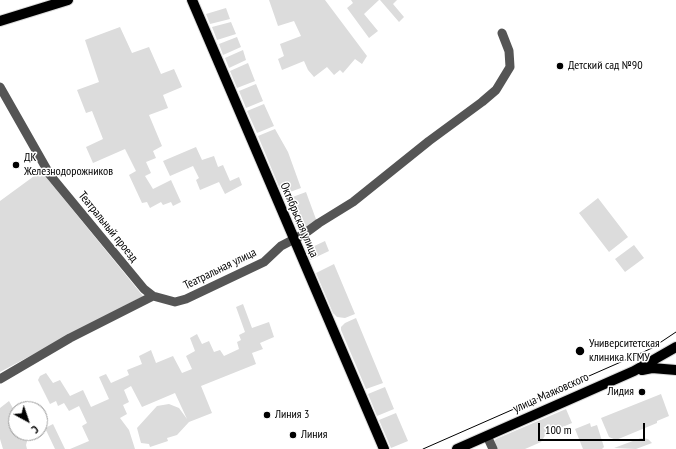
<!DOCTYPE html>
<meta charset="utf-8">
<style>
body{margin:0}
#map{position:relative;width:676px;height:449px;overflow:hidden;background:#fff;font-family:"PT Sans Narrow",sans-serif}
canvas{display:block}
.north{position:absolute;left:8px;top:401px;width:40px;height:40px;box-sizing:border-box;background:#fff;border:1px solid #999;border-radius:50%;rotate:140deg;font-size:11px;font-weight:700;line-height:16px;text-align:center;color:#000}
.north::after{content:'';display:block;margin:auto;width:14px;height:18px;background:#000;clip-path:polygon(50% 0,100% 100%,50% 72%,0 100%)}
.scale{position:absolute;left:538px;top:423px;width:107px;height:18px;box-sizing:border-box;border:2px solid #000;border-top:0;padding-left:5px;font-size:12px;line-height:14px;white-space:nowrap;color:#000;-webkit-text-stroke:3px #fff;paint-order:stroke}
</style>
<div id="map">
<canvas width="676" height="449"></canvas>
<div class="north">С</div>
<div class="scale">100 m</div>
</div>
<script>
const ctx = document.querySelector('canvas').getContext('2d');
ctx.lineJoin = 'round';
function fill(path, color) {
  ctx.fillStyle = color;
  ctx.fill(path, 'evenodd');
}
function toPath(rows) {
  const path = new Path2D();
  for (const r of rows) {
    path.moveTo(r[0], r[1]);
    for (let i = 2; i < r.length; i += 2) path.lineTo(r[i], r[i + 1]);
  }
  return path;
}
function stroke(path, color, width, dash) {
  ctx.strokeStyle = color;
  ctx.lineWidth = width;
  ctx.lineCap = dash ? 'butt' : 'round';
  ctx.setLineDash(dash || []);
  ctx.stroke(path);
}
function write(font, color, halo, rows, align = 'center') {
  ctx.font = font + ' "PT Sans Narrow",sans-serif';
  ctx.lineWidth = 3;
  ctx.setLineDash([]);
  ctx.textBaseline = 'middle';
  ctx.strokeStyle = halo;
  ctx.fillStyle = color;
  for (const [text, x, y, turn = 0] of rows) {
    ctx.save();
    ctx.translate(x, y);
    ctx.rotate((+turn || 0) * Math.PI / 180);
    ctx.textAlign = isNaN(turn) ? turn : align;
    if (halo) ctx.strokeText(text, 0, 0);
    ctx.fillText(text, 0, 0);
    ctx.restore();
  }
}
const green = toPath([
 [269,0,325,0,367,56,362,64,355,59,343,73,340,70,334,75,327,67,314,77,308,70,304,61,282,70,278,59,284,56,280,44,301,36,294,21,278,26],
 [351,0,379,0,364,14,378,31,369,38,347,8,353,3],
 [380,0,397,0,393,4,404,17,399,22],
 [226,8,230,19,210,24,206,14],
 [231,22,236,34,217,40,212,27],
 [120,27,132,53,149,47,161,74,174,69,182,87,163,95,168,108,149,115,162,146,153,151,156,158,146,162,151,173,145,176,153,189,171,180,181,202,173,206,171,202,163,205,161,202,150,208,147,202,142,203,129,175,136,171,125,149,93,163,86,147,103,139,92,111,86,113,77,90,99,82,85,40],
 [237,37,241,47,223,55,219,44],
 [243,50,246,60,229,68,225,58],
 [248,63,255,81,237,88,230,71],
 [256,84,263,101,246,108,239,91],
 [264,104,274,126,257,133,247,111],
 [275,129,288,152,301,188,287,193,283,192,280,189,258,136],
 [196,147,202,160,214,156,218,167,223,165,230,181,239,177,242,185,225,194,219,182,200,190,196,180,199,178,193,166,170,176,163,161],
 [41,171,143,296,0,372,0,201],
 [306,192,317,222,301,232,297,228,287,201,290,198],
 [598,198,628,237,609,252,579,213],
 [325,241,329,251,310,260,306,250],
 [634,245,644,258,625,272,615,259],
 [334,264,355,314,345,318,337,317,333,313,316,273],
 [243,304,252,328,269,322,274,337,260,343,263,349,252,353,256,364,201,386,212,413,189,422,177,435,167,438,168,441,150,447,149,444,141,443,137,428,157,406,169,404,179,408,187,419,175,393,142,407,131,386,124,390,129,402,123,405,127,414,120,418,129,430,135,449,70,449,89,441,82,426,87,423,79,406,69,411,64,403,58,406,56,401,50,404,38,380,40,376,46,373,53,383,60,380,70,396,83,390,91,407,109,399,99,377,106,374,111,383,129,375,127,370,142,364,139,356,151,350,156,363,173,356,182,373,192,369,186,356,195,351,190,338,197,334,202,344,209,341,214,352,220,350,224,356,239,349,237,342,241,340,239,335,245,332,236,307],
 [356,318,383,383,366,389,341,330,341,327,345,323],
 [385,387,394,409,377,416,368,394],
 [661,394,669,416,657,421,657,423,616,440,609,437,601,418],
 [9,401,16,414,16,433,26,433,28,438,26,445,27,449,3,449,0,439,0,408],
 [566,409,572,423,546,434,541,442,525,449,496,449,494,441,496,439],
 [396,413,408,441,391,448,379,420],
 [590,423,591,427,597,425,604,447,602,449,583,449,575,429],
 [53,424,65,449,55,449,45,428],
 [641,438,648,439,652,443,636,449,614,448]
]);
const minor = toPath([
 [0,87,50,175,144,289,153,296,175,302,186,299,264,262,281,246,304,234,319,223,353,202,429,141,482,102,496,90,510,67,509,51,502,33],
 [0,379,70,338,153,296],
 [487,436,493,449]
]);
const major = toPath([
 [192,0,384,449],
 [0,21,68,0],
 [642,370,652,368,676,370],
 [457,449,634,371,676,347]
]);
const tram = toPath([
 [423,449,639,354,652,348,676,332]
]);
const markers = [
 [560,66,4,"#000"],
 [16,165,4,"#000"],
 [580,351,5,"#000"],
 [642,392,4,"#000"],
 [267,415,4,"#000"],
 [293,435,4,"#000"]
];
const poiNames = [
 ["Детский сад №90",568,66],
 ["ДК",24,158],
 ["Железнодорожников",24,172],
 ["Университетская",589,344],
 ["клиника КГМУ",589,358],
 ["Лидия",634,392,"right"],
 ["Линия 3",275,415],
 ["Линия",301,435]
];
const streetNames = [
 ["Октябрьская улица",299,220,67],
 ["Театральный проезд",108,227,51],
 ["Театральная улица",220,269,-26],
 ["улица Маяковского",551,393,-24]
];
fill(green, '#dcdcdc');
stroke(major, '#dbdbdb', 12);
stroke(minor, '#555', 9);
stroke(major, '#000', 10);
stroke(tram, '#000', 1);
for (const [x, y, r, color] of markers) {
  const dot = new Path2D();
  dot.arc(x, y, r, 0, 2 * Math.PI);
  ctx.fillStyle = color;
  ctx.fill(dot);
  stroke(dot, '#fff', 1.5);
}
write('12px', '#000', '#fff', poiNames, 'left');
write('12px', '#000', '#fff', streetNames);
</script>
